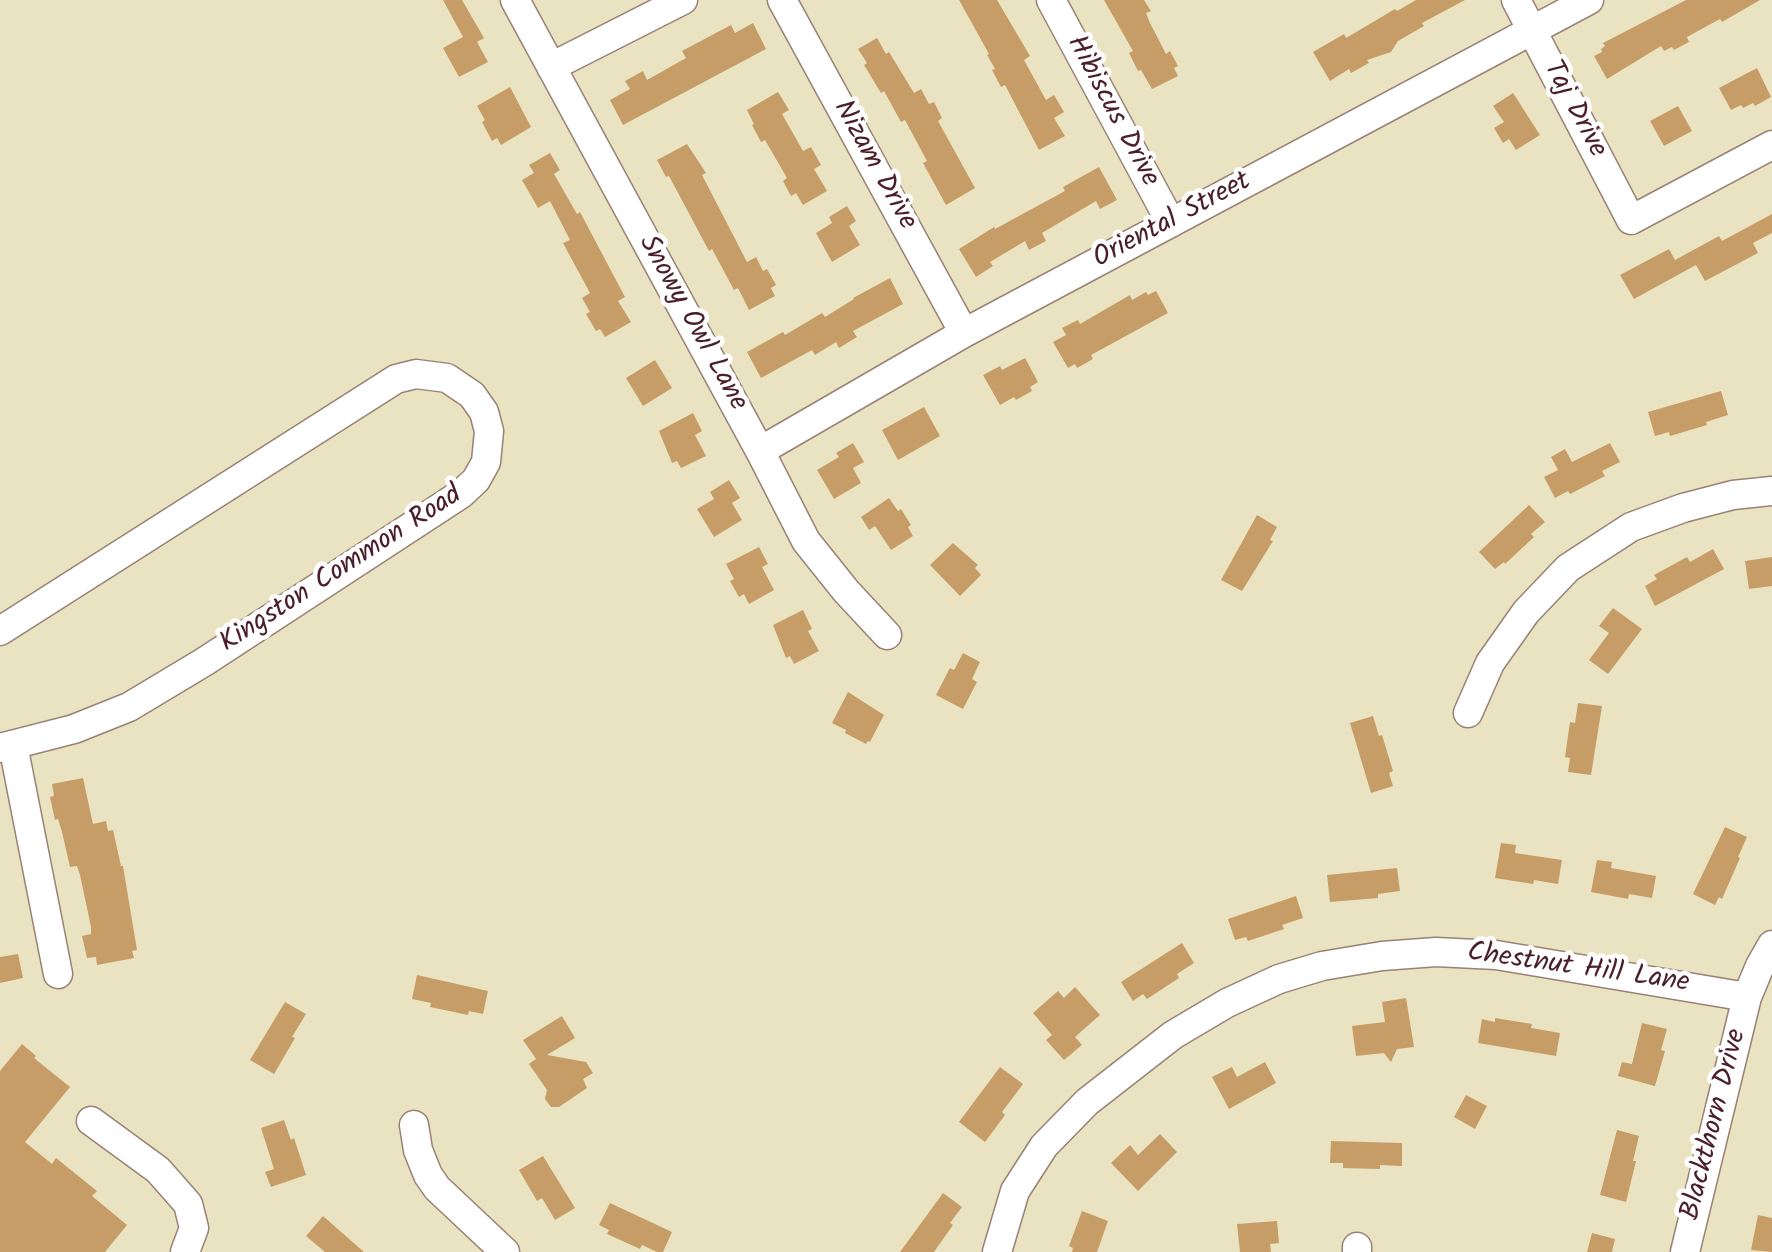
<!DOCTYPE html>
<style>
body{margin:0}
canvas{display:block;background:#eae3c1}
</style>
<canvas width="1772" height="1252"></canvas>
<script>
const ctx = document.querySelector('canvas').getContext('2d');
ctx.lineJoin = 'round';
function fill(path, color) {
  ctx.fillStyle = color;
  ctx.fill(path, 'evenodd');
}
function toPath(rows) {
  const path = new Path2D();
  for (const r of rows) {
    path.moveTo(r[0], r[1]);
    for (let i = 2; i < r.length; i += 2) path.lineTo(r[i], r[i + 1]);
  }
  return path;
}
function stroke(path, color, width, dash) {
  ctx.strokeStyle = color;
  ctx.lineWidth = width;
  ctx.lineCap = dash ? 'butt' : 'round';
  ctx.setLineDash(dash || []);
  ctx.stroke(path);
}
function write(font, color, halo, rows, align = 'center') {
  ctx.font = font + ' Kalam,sans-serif';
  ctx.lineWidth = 9;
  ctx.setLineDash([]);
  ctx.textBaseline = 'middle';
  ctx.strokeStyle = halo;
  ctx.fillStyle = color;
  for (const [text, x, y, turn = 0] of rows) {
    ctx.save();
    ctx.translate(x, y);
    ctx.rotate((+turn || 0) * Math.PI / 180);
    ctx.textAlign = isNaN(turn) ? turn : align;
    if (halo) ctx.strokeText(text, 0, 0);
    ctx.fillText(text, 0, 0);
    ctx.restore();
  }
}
const building = toPath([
 [443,0,462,0,484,38,477,42,488,62,459,77,443,48,463,37],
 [959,0,997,0,1030,56,1024,60,1046,100,1054,95,1064,112,1054,118,1065,136,1039,150,1005,85,1001,87,992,70,995,69,987,55,989,54],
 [1104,0,1144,0,1151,11,1146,13,1150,23,1166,54,1170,51,1178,66,1174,68,1178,76,1152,89,1141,70,1138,71,1129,53,1133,51],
 [1416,0,1465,0,1422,23,1424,26,1398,41,1391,52,1367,60,1369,63,1351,73,1349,69,1330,81,1313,52,1344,34,1346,38,1395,9,1397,11],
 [1686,0,1760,0,1722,22,1720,19,1687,37,1689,42,1674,50,1672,47,1664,51,1661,46,1607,79,1594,56,1602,52,1601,49,1605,46,1603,43],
 [753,23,766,49,623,125,610,100,630,89,625,81,643,71,647,80,686,58,682,51,697,43,731,25,735,33],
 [877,38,886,54,889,52,914,93,921,89,929,104,934,102,942,118,938,121,975,188,946,205,923,163,927,161,905,120,901,122,884,91,881,93,864,65,867,63,858,49],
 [1757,68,1771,97,1755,106,1753,103,1743,108,1741,105,1731,110,1719,88],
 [510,87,531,127,501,145,497,138,492,141,482,122,485,120,477,106],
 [778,92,789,110,782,114,803,151,811,147,821,165,814,169,827,191,803,205,796,193,791,196,783,181,787,178,765,140,761,142,752,125,754,124,747,110],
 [1513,93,1540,135,1516,150,1509,139,1503,143,1494,128,1504,122,1493,106],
 [1678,106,1692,131,1664,146,1650,121],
 [687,144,706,173,702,175,747,262,756,257,763,271,767,269,776,285,771,288,775,296,749,310,738,288,734,290,712,249,709,251,669,176,666,177,657,160],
 [550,153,560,170,554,174,577,214,580,212,625,297,618,301,631,322,605,337,600,329,596,331,586,314,590,312,582,298,590,293,563,243,570,240,550,201,538,208,522,180,534,173,529,165],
 [1099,167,1117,200,1100,209,1096,201,1042,233,1046,241,1029,250,1025,241,990,262,993,266,976,277,959,249,994,227,995,229,1065,191,1063,187],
 [847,206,856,221,849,226,860,245,832,262,816,233,832,223,829,217],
 [1772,214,1772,233,1753,243,1758,253,1705,281,1696,265,1634,299,1620,275,1669,249,1675,260,1719,236,1722,241],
 [890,278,903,304,853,331,857,337,839,348,836,342,815,355,812,350,761,378,747,352,783,332,785,335,822,313,825,317,854,299,853,298],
 [1156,291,1168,313,1091,355,1093,359,1077,368,1075,364,1068,368,1053,342,1066,335,1062,328,1078,320,1080,324,1130,295,1132,300,1146,292,1148,295],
 [1025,358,1038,382,1030,387,1032,391,1016,400,1014,397,1000,405,983,375,1000,366,1002,370],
 [655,360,672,388,643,406,626,378],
 [1721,391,1728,415,1706,422,1707,425,1670,436,1669,432,1655,436,1648,412],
 [924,407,940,436,898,460,882,430],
 [693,413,702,431,695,435,706,456,681,468,677,461,672,463,659,431],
 [853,443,864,462,853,468,861,483,834,499,817,470,839,457,836,453],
 [1610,443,1620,462,1602,471,1605,476,1570,494,1568,491,1555,498,1544,477,1558,470,1551,457,1565,449,1572,462],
 [729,480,740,498,732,503,742,520,714,537,697,509,714,499,710,492],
 [889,498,898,511,901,509,911,525,908,527,913,536,891,550,875,526,869,530,861,517],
 [1529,505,1545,522,1531,534,1534,537,1505,564,1504,562,1495,569,1479,552],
 [1257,515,1277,527,1270,540,1273,541,1242,591,1221,580],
 [953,543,978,565,975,568,981,575,960,596,930,565],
 [759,547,768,564,762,567,774,590,749,604,744,594,739,597,730,581,734,579,726,564],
 [1713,549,1724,569,1655,606,1645,586,1657,579,1654,575,1687,557,1690,562],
 [1772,557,1772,586,1749,589,1745,561],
 [1613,608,1642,629,1608,674,1589,660,1609,633,1599,626],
 [803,610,812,629,808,631,819,651,794,664,790,656,786,658,773,625],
 [963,653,980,662,972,679,977,682,963,709,936,695,950,668,954,670],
 [848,692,884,715,870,742,868,741,866,744,845,733,846,730,832,723],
 [1578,703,1602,706,1591,775,1568,772,1570,758,1565,757,1570,722,1575,723],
 [1373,716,1379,736,1382,735,1393,771,1389,773,1393,786,1371,793,1350,723],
 [83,778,93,824,106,821,108,831,113,830,121,866,123,866,137,950,132,951,134,958,97,965,96,957,87,958,82,936,91,934,91,927,80,875,77,866,70,867,62,832,58,819,55,820,50,797,54,796,52,784],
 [1725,827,1747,837,1738,857,1740,858,1722,899,1719,897,1715,905,1693,894],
 [1501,843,1516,845,1515,853,1562,860,1558,884,1534,880,1533,884,1495,878],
 [1597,860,1612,862,1611,868,1656,876,1652,898,1629,894,1628,899,1591,892],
 [1397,868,1400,891,1378,894,1378,898,1330,902,1327,875],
 [1296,896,1303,918,1282,925,1284,929,1248,941,1246,937,1235,940,1228,919],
 [1182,943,1194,963,1177,974,1179,978,1147,999,1143,994,1133,1001,1121,982],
 [18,954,23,978,0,983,0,957],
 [417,975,488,991,483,1014,469,1011,468,1015,430,1007,431,1003,412,999],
 [1075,987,1100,1015,1075,1037,1082,1045,1064,1060,1046,1040,1052,1035,1033,1013,1058,991,1064,998],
 [1406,998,1414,1047,1397,1049,1391,1062,1384,1053,1356,1056,1352,1026,1385,1022,1382,1002],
 [285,1002,306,1014,292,1037,295,1038,274,1074,250,1060],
 [562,1016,575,1038,547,1055,586,1062,593,1073,583,1079,587,1088,559,1107,551,1107,545,1099,547,1090,529,1064,536,1059,523,1040],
 [1495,1018,1532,1024,1531,1028,1560,1033,1556,1056,1478,1043,1482,1019,1495,1022],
 [1642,1023,1667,1029,1661,1050,1665,1051,1655,1086,1618,1076,1622,1062,1632,1064],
 [22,1044,36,1056,34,1058,70,1087,25,1142,52,1164,56,1158,97,1191,92,1196,127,1225,105,1252,0,1252,0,1071],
 [1265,1062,1276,1083,1229,1109,1212,1077,1232,1067,1237,1077],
 [1000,1067,1023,1084,1002,1112,1005,1115,985,1142,959,1122],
 [1466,1095,1487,1106,1475,1129,1454,1117],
 [284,1120,291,1140,294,1138,306,1175,271,1187,265,1172,274,1169,261,1128],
 [1617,1130,1639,1136,1633,1161,1636,1161,1626,1202,1600,1195],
 [1160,1134,1177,1152,1138,1191,1111,1163,1130,1145,1138,1155],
 [1331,1141,1402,1143,1402,1166,1380,1165,1380,1169,1343,1168,1343,1163,1330,1163],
 [543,1156,575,1208,555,1220,542,1198,537,1201,519,1170],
 [943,1193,962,1207,950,1223,953,1225,934,1252,900,1252],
 [610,1203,672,1232,663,1252,657,1252,642,1245,640,1249,607,1234,609,1230,599,1225],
 [1082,1211,1108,1221,1097,1252,1072,1252,1073,1248,1069,1246],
 [1758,1215,1772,1218,1772,1252,1751,1250],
 [323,1216,364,1252,325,1252,306,1236],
 [1277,1221,1279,1243,1270,1244,1271,1252,1240,1252,1237,1224],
 [1592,1233,1615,1239,1612,1252,1587,1252]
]);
const minor = toPath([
 [515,0,760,451,806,541,846,591,887,635],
 [782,0,964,333],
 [1051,0,1171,223],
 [1516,0,1631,220,1772,145],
 [551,67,683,0],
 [760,451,964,333,1589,0],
 [0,631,396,379,416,374,447,378,472,395,484,412,489,431,486,462,476,480,461,494,204,662,129,707,74,729,0,748],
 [1468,713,1490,663,1526,612,1568,568,1631,527,1683,508,1733,495,1772,491],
 [13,745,58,974],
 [91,1121,158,1170,188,1204,194,1228,185,1252],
 [414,1125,418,1150,428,1175,437,1188,505,1252],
 [1357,1247,1357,1252],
 [997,1252,1015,1191,1044,1146,1087,1102,1173,1035,1227,1003,1279,979,1322,966,1382,956,1436,952,1496,955,1747,997],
 [1685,1252,1747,997,1760,966,1772,945]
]);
const streetNames = [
 ["Taj Drive",1573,110,62],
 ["Hibiscus Drive",1111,112,62],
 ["Nizam Drive",873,166,61],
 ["Oriental Street",1173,222,-28],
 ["Snowy Owl Lane",691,324,61],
 ["Kingston Common Road",342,571,-33],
 ["Chestnut Hill Lane",1578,970,8],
 ["Blackthorn Drive",1716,1125,-76]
];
fill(building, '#c79d67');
stroke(minor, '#9a8176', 31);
stroke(minor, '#fff', 28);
write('28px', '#4a1f2b', '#fff', streetNames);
</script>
